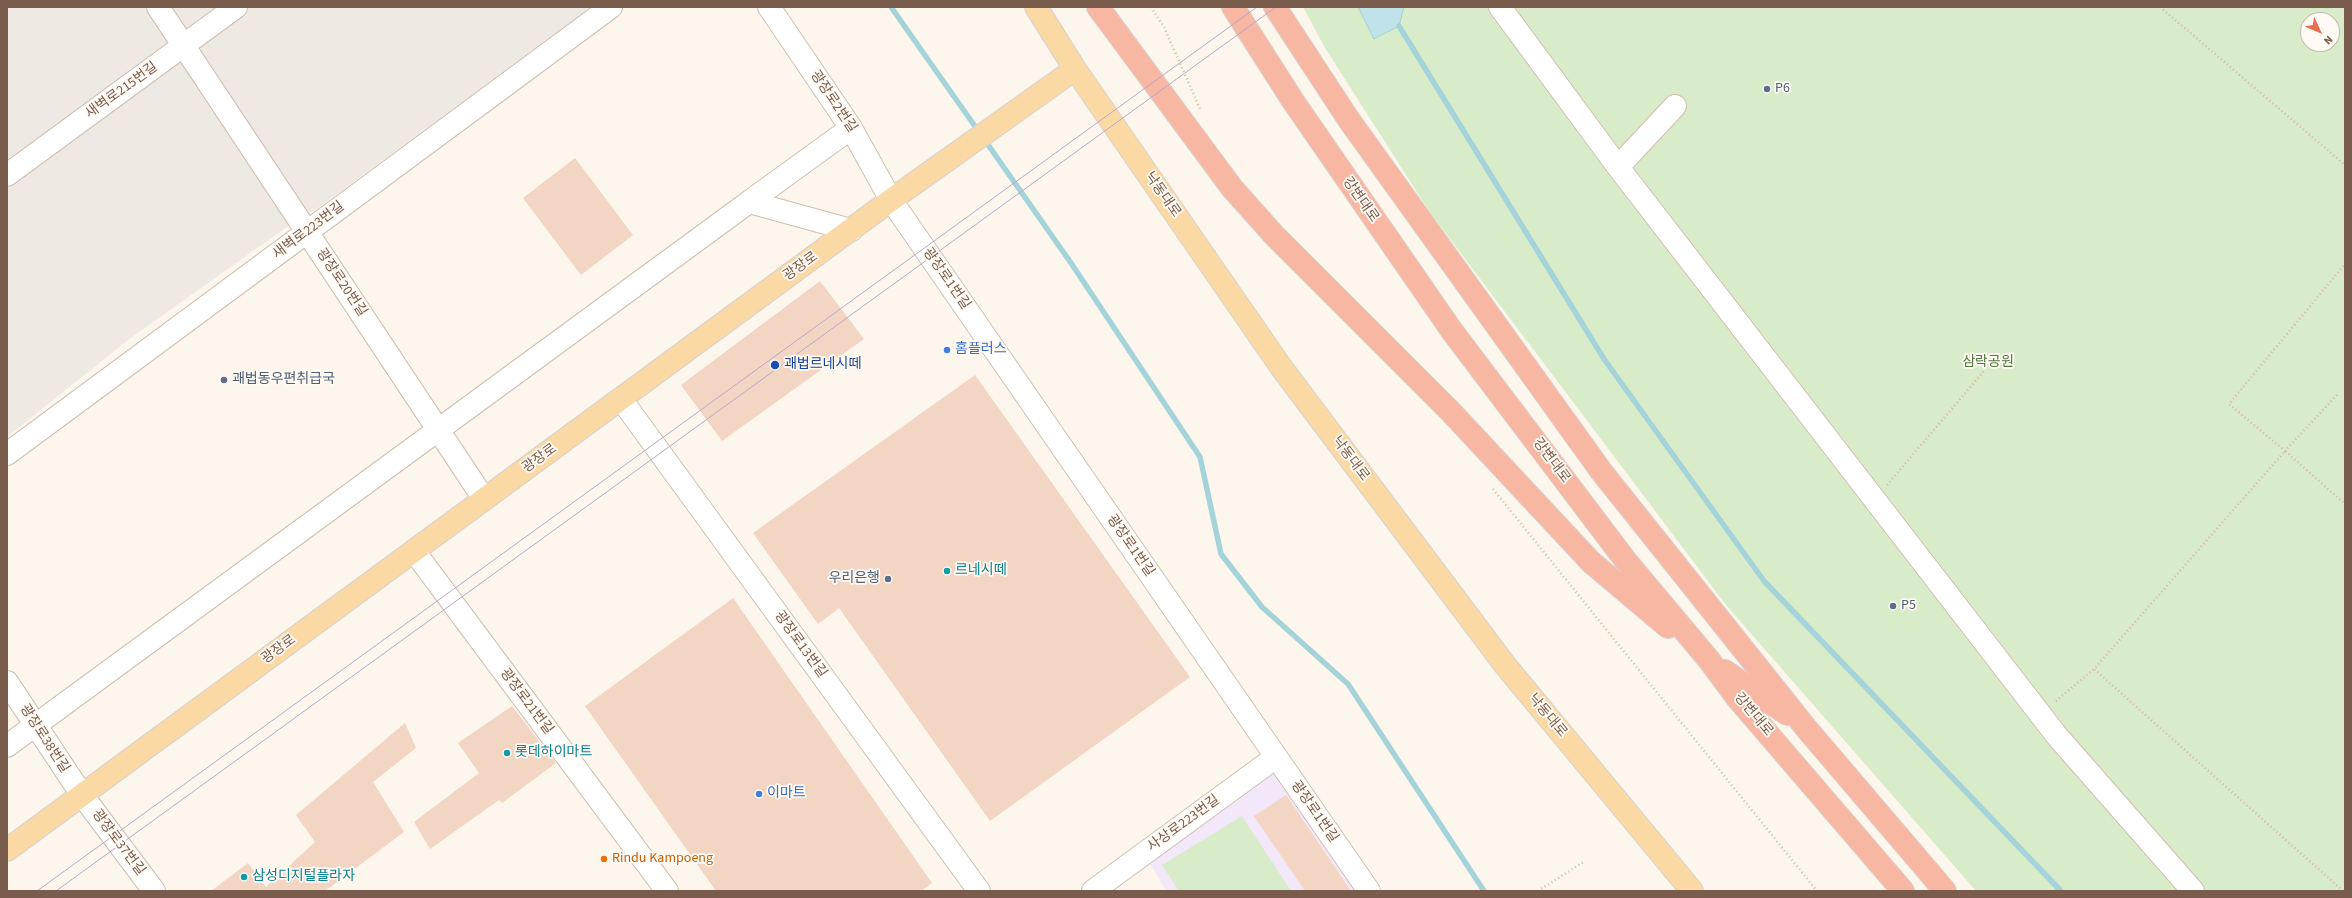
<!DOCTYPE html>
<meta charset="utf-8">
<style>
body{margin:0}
#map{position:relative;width:2352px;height:898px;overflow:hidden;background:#fdf6ec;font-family:"Source Sans 3",sans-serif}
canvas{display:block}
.frame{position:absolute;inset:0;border:8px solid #7a5c4d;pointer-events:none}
.north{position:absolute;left:2300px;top:12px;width:40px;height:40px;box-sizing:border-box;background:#fffaf3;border:1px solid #cabbb1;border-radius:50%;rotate:134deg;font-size:11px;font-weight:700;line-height:16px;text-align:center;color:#7a5c4d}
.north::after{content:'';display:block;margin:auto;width:14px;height:18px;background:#e76f51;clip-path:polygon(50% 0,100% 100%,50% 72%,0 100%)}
</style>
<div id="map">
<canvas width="2352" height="898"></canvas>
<div class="frame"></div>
<div class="north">N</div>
</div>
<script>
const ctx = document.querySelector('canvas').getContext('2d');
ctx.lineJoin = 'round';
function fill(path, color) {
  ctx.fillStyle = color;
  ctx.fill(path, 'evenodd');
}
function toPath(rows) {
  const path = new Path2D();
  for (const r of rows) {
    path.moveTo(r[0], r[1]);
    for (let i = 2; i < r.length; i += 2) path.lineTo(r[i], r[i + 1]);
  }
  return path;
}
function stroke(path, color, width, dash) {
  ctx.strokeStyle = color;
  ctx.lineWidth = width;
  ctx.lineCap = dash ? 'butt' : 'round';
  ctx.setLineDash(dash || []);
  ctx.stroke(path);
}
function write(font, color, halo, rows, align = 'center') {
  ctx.font = font + ' "Source Sans 3","Noto Sans KR",sans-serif';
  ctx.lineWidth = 3.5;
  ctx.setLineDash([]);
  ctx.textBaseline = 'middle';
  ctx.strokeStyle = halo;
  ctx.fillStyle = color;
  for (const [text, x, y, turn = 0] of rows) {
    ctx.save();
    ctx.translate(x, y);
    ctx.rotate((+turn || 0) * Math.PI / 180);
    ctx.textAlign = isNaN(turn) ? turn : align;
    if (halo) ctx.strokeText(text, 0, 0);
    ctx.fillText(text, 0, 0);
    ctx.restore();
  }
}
const industrial = toPath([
 [7,7,592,7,315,210,284,229,128,340,7,437]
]);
const education = toPath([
 [1288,763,1372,891,1166,891,1149,862]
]);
const green = toPath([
 [1303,7,2345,7,2345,891,1976,891,1726,605,1429,211,1325,48],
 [2308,20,2332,20,2332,44,2308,44],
 [1242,816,1291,891,1179,891,1162,865]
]);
const water = toPath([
 [1358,7,1404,7,1399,26,1374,39,1358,7]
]);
const stream = toPath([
 [891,7,979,132],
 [1399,26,1604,359,1764,581,2061,891],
 [984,139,1071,263,1200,457,1221,554,1262,607,1348,684,1484,891]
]);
const building = toPath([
 [575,158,633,235,581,275,523,198],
 [820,281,864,339,722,441,681,385],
 [975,375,1190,677,990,821,839,608,818,624,753,533],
 [733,598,932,883,921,891,716,891,585,706],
 [512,706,556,763,502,803,499,800,430,849,414,822,479,773,458,743],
 [405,723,416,748,373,782,404,832,325,891,211,891,248,863,266,887,315,842,296,815],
 [1286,795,1351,891,1305,891,1254,816]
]);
const path = toPath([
 [1151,7,1164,27,1201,111],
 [2160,7,2345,165],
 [2337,395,2285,451,2229,404,2345,264],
 [1887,485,1984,371],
 [1493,489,1817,891],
 [2056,701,2094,669],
 [1538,891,1585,861],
 [2343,891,2094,669,2285,451,2345,504]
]);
const minor = toPath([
 [158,7,484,499],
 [769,7,851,128,891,200,1369,891],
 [1500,7,1618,167,2057,736,2193,891],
 [851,128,749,202,851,230],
 [1618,167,1675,106],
 [7,175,236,7],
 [621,399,979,891],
 [7,454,611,7],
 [414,551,667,891],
 [7,682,82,795,154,891],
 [7,746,749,202],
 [1093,891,1276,757]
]);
const major = toPath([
 [1036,7,1075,69,1281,367,1505,665,1692,891],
 [7,850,891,200,1075,69]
]);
const highway = toPath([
 [1098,7,1232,188,1274,235,1451,412,1591,562,1668,627],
 [1233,7,1293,101,1452,331,1626,561,1709,660,1738,699,1903,891],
 [1275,7,1349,120,1601,471,1806,728,1945,891],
 [1725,671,1787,714]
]);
const tram = toPath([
 [37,891,1257,7],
 [56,891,1276,7]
]);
const markers = [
 [1767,89,4,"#5c6f8a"],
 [947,350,4,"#3f7fe0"],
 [775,365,5,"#1a4fb4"],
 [224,380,4,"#5c6f8a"],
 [947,571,4,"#0f9aa8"],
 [888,579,4,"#5c6f8a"],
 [1893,606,4,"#5c6f8a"],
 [507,753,4,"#0f9aa8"],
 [759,794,4,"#3f7fe0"],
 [604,859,4,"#e8710a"],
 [244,877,4,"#0f9aa8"]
];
const serviceNames = [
 ["P6",1775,89],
 ["괘법동우편취급국",232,380],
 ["우리은행",880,579,"right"],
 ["P5",1901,606]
];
const streetNames = [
 ["새벽로215번길",122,91,-36],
 ["광장로2번길",833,102,56],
 ["낙동대로",1162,195,55],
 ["강변대로",1360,200,55],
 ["새벽로223번길",309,231,-37],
 ["광장로",801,267,-36],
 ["광장로1번길",946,279,55],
 ["광장로20번길",341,283,56],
 ["광장로",540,459,-36],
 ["낙동대로",1350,459,53],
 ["강변대로",1551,461,53],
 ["광장로1번길",1130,546,55],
 ["광장로13번길",800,645,54],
 ["광장로",279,650,-36],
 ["광장로21번길",526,702,53],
 ["강변대로",1753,715,50],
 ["낙동대로",1547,716,50],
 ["광장로38번길",44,739,57],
 ["광장로1번길",1314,812,55],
 ["사상로223번길",1184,824,-36],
 ["광장로37번길",118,843,53]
];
const shopNames = [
 ["홈플러스",955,350],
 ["이마트",767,794]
];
const parkNames = [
 ["삼락공원",1988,363]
];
const transitNames = [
 ["괘법르네시떼",784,365]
];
const cultureNames = [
 ["르네시떼",955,571],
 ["롯데하이마트",515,753],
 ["삼성디지털플라자",252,877]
];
const foodNames = [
 ["Rindu Kampoeng",612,859]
];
fill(industrial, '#efe9e4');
fill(education, '#f3e8fa');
fill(green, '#d8ecc9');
fill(water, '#bfe3e8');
stroke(water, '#a5d3da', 1);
stroke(stream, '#a5d3da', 5.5);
fill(building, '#f3d5c3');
stroke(minor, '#d1beb0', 24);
stroke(major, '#dad1cd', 24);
stroke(highway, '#dad1cd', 24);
stroke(path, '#d9b8a5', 2.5, [1, 3]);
stroke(minor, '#fff', 22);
stroke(major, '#fbd9a5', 22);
stroke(highway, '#f7b7a3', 22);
stroke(tram, '#b9a8c9', 1);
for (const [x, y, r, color] of markers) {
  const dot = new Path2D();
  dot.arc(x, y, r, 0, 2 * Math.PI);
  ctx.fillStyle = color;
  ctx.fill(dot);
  stroke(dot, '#fffaf3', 1.5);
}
write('14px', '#4e5e75', '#fffaf3', serviceNames, 'left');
write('14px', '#7a5c4d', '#fffaf3', streetNames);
write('14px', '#366cbe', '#fffaf3', shopNames, 'left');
write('14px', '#537a41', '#fffaf3', parkNames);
write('14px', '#164399', '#fffaf3', transitNames, 'left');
write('14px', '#0d838f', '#fffaf3', cultureNames, 'left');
write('14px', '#c56008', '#fffaf3', foodNames, 'left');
</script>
